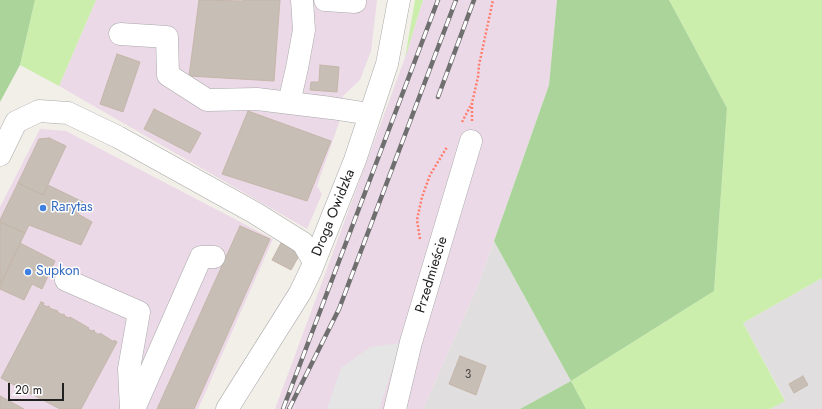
<!DOCTYPE html>
<meta charset="utf-8">
<style>
body{margin:0}
#map{position:relative;width:822px;height:409px;overflow:hidden;background:#f2efe8;font-family:Jost,sans-serif}
canvas{display:block}
.scale{position:absolute;left:8px;top:383px;width:56px;height:18px;box-sizing:border-box;border:2px solid #212121;border-top:0;padding-left:5px;font-size:12px;line-height:14px;white-space:nowrap;color:#212121;-webkit-text-stroke:3px #fff;paint-order:stroke}
</style>
<div id="map">
<canvas width="822" height="409"></canvas>
<div class="scale">20 m</div>
</div>
<script>
const ctx = document.querySelector('canvas').getContext('2d');
ctx.lineJoin = 'round';
function fill(path, color) {
  ctx.fillStyle = color;
  ctx.fill(path, 'evenodd');
}
function toPath(rows) {
  const path = new Path2D();
  for (const r of rows) {
    path.moveTo(r[0], r[1]);
    for (let i = 2; i < r.length; i += 2) path.lineTo(r[i], r[i + 1]);
  }
  return path;
}
function stroke(path, color, width, dash) {
  ctx.strokeStyle = color;
  ctx.lineWidth = width;
  ctx.lineCap = dash ? 'butt' : 'round';
  ctx.setLineDash(dash || []);
  ctx.stroke(path);
}
function write(font, color, halo, rows, align = 'center') {
  ctx.font = font + ' Jost,sans-serif';
  ctx.lineWidth = 3;
  ctx.setLineDash([]);
  ctx.textBaseline = 'middle';
  ctx.strokeStyle = halo;
  ctx.fillStyle = color;
  for (const [text, x, y, turn = 0] of rows) {
    ctx.save();
    ctx.translate(x, y);
    ctx.rotate((+turn || 0) * Math.PI / 180);
    ctx.textAlign = isNaN(turn) ? turn : align;
    if (halo) ctx.strokeText(text, 0, 0);
    ctx.fillText(text, 0, 0);
    ctx.restore();
  }
}
const residential = toPath([
 [494,241,571,381,520,409,423,409,479,283],
 [822,278,822,409,770,409,785,400,743,323]
]);
const industrial = toPath([
 [96,0,377,0,371,51,360,80,343,96,341,117,317,186,322,194,307,229,59,86],
 [423,0,557,0,549,85,479,283,423,409,275,409,405,58],
 [40,129,66,131,273,239,198,409,0,409,0,207]
]);
const grass = toPath([
 [35,0,96,0,59,86,20,65],
 [415,0,423,0,405,58],
 [669,0,822,0,822,278,743,323,785,401,770,409,586,409,571,381,714,291,727,108]
]);
const forest = toPath([
 [0,0,35,0,20,65,0,102],
 [557,0,669,0,727,108,714,291,571,381,586,409,520,409,571,381,494,241,549,85]
]);
const parking = toPath([
 [401,343,379,409,327,409,341,368,370,347]
]);
const building = toPath([
 [199,0,243,1,243,0,280,0,274,81,189,76,199,0],
 [117,54,140,62,123,112,100,104,117,54],
 [320,65,339,67,337,92,310,90,311,82,319,82,320,65],
 [154,109,201,133,190,153,144,129,154,109],
 [248,111,331,141,307,201,222,174,248,111],
 [49,138,66,146,43,195,18,183,39,139,49,138],
 [18,183,43,195,48,185,83,202,78,214,92,222,81,245,29,225,25,233,0,222,0,220,18,183],
 [0,222,25,233,1,284,0,283,0,222],
 [240,226,270,239,194,409,157,409,240,226],
 [20,243,55,261,42,289,32,284,24,300,0,289,0,285,20,243],
 [281,243,300,254,291,270,272,260,281,243],
 [41,302,44,303,43,305,48,307,48,306,50,307,49,308,58,311,57,312,63,315,63,314,65,315,64,316,69,318,70,317,89,328,88,329,92,331,93,330,95,331,94,332,100,335,100,333,114,342,114,340,117,342,81,409,60,409,1,378,41,302],
 [460,356,486,366,476,395,449,384,460,356],
 [803,376,808,385,794,393,789,384,803,376],
 [0,396,24,409,0,409,0,396]
]);
const path = toPath([
 [472,121,472,103,478,77,479,65,493,0],
 [462,122,472,103],
 [420,239,417,220,422,197,430,175,447,147]
]);
const minor = toPath([
 [325,0,355,2,355,0],
 [120,34,167,37,168,75,207,100,257,99,331,108,370,114],
 [289,103,297,68,304,30,302,0],
 [0,155,16,122,39,111,68,113,118,137,255,213,303,243,314,262],
 [66,280,139,312,129,369,131,409],
 [134,409,201,257,214,257],
 [227,409,300,293,311,270,355,160,387,64,399,0],
 [395,409,411,342,471,141]
]);
const rail = toPath([
 [438,97,474,0],
 [283,409,438,0],
 [289,409,339,309,456,0]
]);
const markers = [
 [43,208,4,"#3f7fe0"],
 [28,272,4,"#3f7fe0"]
];
const numberNames = [
 ["3",468,375]
];
const shopNames = [
 ["Rarytas",51,208],
 ["Supkon",36,272]
];
const streetNames = [
 ["Droga Owidzka",334,213,-68],
 ["Przedmieście",432,275,-73]
];
fill(residential, '#e0dede');
fill(industrial, '#ecd9e8');
fill(grass, '#cbeeac');
fill(forest, '#aad49a');
fill(parking, '#e5e5e5');
fill(building, '#c7beb6');
stroke(building, '#c5b6a9', 1);
stroke(minor, '#a8a8a8', 23);
stroke(path, '#ff7e6c', 2.5, [2, 2]);
stroke(minor, '#fff', 22);
stroke(rail, '#6f6f6f', 4.5);
stroke(rail, '#fff', 3, [9]);
for (const [x, y, r, color] of markers) {
  const dot = new Path2D();
  dot.arc(x, y, r, 0, 2 * Math.PI);
  ctx.fillStyle = color;
  ctx.fill(dot);
  stroke(dot, '#fff', 1.5);
}
write('12px', '#4a4846', null, numberNames);
write('14px', '#366cbe', '#fff', shopNames, 'left');
write('14px', '#212121', '#fff', streetNames);
</script>
